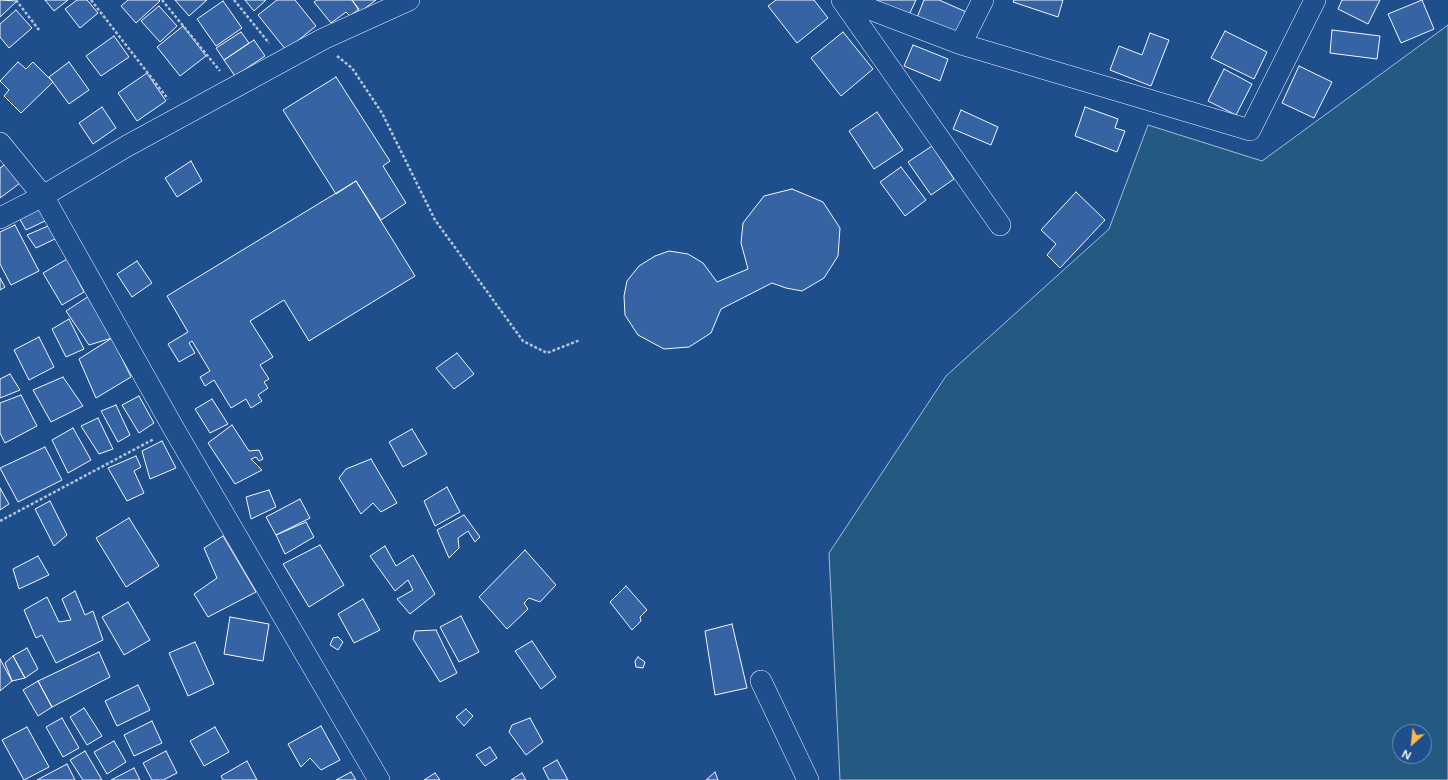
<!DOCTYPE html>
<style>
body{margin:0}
#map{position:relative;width:1448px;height:780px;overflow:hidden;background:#1f4e8c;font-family:Figtree,sans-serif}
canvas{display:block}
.north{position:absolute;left:1392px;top:724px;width:40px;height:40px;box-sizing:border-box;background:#1f4e8c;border:1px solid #7391ba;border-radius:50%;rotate:207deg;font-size:11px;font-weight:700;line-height:16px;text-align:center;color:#f2f6ff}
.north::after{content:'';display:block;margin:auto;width:14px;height:18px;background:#ffb74d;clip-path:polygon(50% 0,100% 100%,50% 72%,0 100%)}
</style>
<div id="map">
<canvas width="1448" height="780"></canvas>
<div class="north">N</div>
</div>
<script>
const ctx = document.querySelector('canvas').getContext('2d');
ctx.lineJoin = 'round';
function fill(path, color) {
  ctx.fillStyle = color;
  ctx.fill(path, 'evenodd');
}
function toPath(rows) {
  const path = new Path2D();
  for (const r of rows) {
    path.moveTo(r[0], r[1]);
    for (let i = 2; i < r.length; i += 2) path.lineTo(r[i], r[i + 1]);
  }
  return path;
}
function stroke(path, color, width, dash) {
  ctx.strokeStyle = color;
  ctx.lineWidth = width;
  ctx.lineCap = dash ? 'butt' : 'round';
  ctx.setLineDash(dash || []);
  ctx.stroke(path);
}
const green = toPath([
 [1448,25,1448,780,840,780,829,553,946,376,1109,229,1148,125,1262,161,1448,25],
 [1400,732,1424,732,1424,756,1400,756,1400,732]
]);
const building = toPath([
 [0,0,17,1,0,17,0,0],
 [45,0,68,0,54,11,45,0],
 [77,0,87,0,98,13,80,28,65,9,77,0],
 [128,0,159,0,160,1,136,23,121,6,128,0],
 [175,0,207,0,189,16,175,0],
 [245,0,266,0,254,11,245,0],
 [277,0,295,0,316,26,286,50,258,15,277,0],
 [317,0,352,0,359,9,350,16,346,12,331,23,314,2,317,0],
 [352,0,376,0,360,12,352,0],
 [776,0,814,0,828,18,797,43,768,6,776,0],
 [870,0,916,0,908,17,870,0],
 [924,0,939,0,971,14,960,39,916,20,924,0],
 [1014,0,1063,0,1058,17,1013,2,1014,0],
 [1342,0,1380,0,1368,24,1338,9,1342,0],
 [1422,0,1434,29,1401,43,1388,14,1422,0],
 [223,1,242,28,216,46,197,19,223,1],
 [159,6,177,26,160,42,141,21,159,6],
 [16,10,32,28,9,48,0,37,0,24,16,10],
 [183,26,206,56,180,76,157,47,183,26],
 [1332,30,1380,36,1377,59,1330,53,1332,30],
 [1225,31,1267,52,1254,79,1211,58,1225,31],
 [241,32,249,43,224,60,216,48,241,32],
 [843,32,873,69,841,96,811,58,843,32],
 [1150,33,1169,40,1151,86,1110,70,1119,46,1142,55,1150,33],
 [114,36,129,57,101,76,86,56,114,36],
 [254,40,265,56,235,76,224,60,254,40],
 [913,45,948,59,940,81,904,66,913,45],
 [18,62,26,69,33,62,53,82,21,113,4,96,9,90,0,81,18,62],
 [69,62,89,90,69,104,49,77,69,62],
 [1299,66,1332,82,1314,118,1282,103,1299,66],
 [1224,69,1252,84,1236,115,1208,101,1224,69],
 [147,73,166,101,137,121,118,93,147,73],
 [336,77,390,161,383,166,406,203,381,220,356,181,336,194,283,110,336,77],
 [102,107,116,128,93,144,79,123,102,107],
 [1085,107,1118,119,1115,128,1125,131,1117,152,1075,136,1085,107],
 [961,110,998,127,991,145,953,129,961,110],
 [877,112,903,150,874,169,849,131,877,112],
 [932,146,954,179,931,195,908,162,932,146],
 [191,161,202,181,177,197,165,178,191,161],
 [7,163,20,183,0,198,0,168,7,163],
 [901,167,926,200,905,216,880,182,901,167],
 [356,181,415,276,309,341,284,300,250,321,273,357,260,365,269,379,264,382,268,388,258,395,262,401,251,408,246,399,231,408,214,380,205,386,200,377,210,371,192,341,189,343,195,353,179,362,168,344,188,332,167,296,356,181],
 [792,189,823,202,840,228,838,256,824,278,802,291,786,288,772,283,721,309,711,333,689,347,664,349,638,335,625,315,624,296,627,281,639,266,655,256,669,251,688,254,703,263,717,282,748,269,741,243,743,223,764,196,792,189],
 [1076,192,1105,220,1060,268,1047,255,1056,244,1041,230,1076,192],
 [40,205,47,220,26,230,18,216,40,205],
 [15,225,39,271,11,285,0,264,0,232,15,225],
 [48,226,57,238,36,248,27,235,48,226],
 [67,259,84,292,62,305,43,273,67,259],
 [137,261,152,283,132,297,117,274,137,261],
 [0,278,5,287,0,290,0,278],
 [89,296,112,338,89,345,66,311,89,296],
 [69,319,84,349,66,357,52,329,69,319],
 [39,337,54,367,29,380,14,350,39,337],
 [112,338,131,377,96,398,79,359,112,338],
 [457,353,474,374,454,389,436,368,457,353],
 [10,374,20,390,0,398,0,379,10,374],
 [63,377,83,406,51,422,33,390,63,377],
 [21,395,37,426,5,443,0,433,0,403,21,395],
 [139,396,154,423,139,433,122,405,139,396],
 [212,399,228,424,210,433,195,409,212,399],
 [116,405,130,435,118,442,101,411,116,405],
 [98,418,113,449,99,454,81,426,98,418],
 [232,425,249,451,259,450,263,459,259,461,256,457,251,459,262,470,235,484,208,443,232,425],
 [73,428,91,460,68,473,52,440,73,428],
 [412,429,427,454,403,467,389,442,412,429],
 [162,441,176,468,150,479,142,451,162,441],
 [45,447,62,480,18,502,0,468,45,447],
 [136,456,141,467,134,471,144,493,127,501,108,468,136,456],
 [371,459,397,503,381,512,373,503,361,514,339,478,346,469,371,459],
 [447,487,460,512,435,526,424,501,447,487],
 [0,488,9,504,0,510,0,488],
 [269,490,276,507,251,519,246,497,269,490],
 [300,499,310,518,276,535,266,517,300,499],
 [50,501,67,535,54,546,35,509,50,501],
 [464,515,480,537,475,542,468,531,458,538,459,548,449,558,437,530,464,515],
 [129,518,159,566,126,587,96,538,129,518],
 [306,522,314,537,285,554,276,535,306,522],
 [223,536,256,592,208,617,194,594,217,578,204,548,223,536],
 [320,545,344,585,309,607,283,564,320,545],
 [385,546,396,566,413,555,435,594,410,614,397,599,413,590,408,580,395,591,370,556,385,546],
 [525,550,556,585,540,602,529,598,524,603,528,609,507,629,479,597,525,550],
 [38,556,49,575,19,589,13,569,38,556],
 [626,586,647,610,640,617,641,621,632,630,610,602,626,586],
 [75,591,85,615,93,611,103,640,56,663,42,635,36,638,24,610,47,597,59,622,71,620,62,599,75,591],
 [363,599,380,630,354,643,338,614,363,599],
 [128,602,150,640,124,655,102,617,128,602],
 [461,616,479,652,459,662,440,627,461,616],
 [230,617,269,624,263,661,224,654,230,617],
 [732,624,747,688,715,695,705,631,732,624],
 [436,630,457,673,440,682,413,639,415,631,436,630],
 [338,637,343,642,338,650,330,645,333,638,338,637],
 [532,641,556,677,541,689,515,651,532,641],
 [195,642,214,684,188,696,169,653,195,642],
 [27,648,38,669,25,678,13,656,27,648],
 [99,652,110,677,52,707,38,681,99,652],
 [13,656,25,678,12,681,5,663,13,656],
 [638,657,645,662,643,668,636,667,635,661,638,657],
 [0,659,12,681,0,691,0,659],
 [38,681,52,707,38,716,23,690,38,681],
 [138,685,150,710,117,726,105,701,138,685],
 [84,708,102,736,87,745,70,717,84,708],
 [466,709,473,716,464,726,456,717,466,709],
 [62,718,79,748,63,757,46,727,62,718],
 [530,718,543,742,526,755,509,732,512,725,530,718],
 [152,721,162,743,134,756,124,735,152,721],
 [321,726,340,760,321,770,310,758,301,767,288,744,321,726],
 [27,727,49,767,24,780,2,740,27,727],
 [215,727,229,752,204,766,190,741,215,727],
 [114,741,126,762,107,774,94,752,114,741],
 [490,747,497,758,485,766,476,755,490,747],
 [85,751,102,780,83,780,70,760,85,751],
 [166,751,177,773,163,780,152,780,143,763,166,751],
 [557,760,568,780,549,780,543,768,557,760],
 [247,761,257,780,223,780,221,776,247,761],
 [67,764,75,780,37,780,67,764],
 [134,768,140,780,111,780,134,768],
 [351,772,356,780,336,780,351,772],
 [715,772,718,780,706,780,715,772],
 [435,773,440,780,424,780,435,773],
 [522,773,526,780,511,780,522,773]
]);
const path = toPath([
 [16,0,39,30],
 [91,0,168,99],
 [162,0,220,71],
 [234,0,269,43],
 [337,56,352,68,382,113,435,220,523,341,547,353,580,340],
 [0,521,154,439]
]);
const minor = toPath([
 [842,0,1000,225],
 [846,0,961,44,983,0],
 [961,44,1250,130,1315,0],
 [0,143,43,196,174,429,379,780],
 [0,218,43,196,127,146,323,39,409,0],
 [761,681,808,780]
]);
fill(green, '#245a82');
stroke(green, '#a8bbd7', 1);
fill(building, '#3563a3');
stroke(building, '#f2f6ff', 1);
stroke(minor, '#f2f6ff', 22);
stroke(path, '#b3c4dc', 2.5, [3, 2]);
stroke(minor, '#1f4e8c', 21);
</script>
